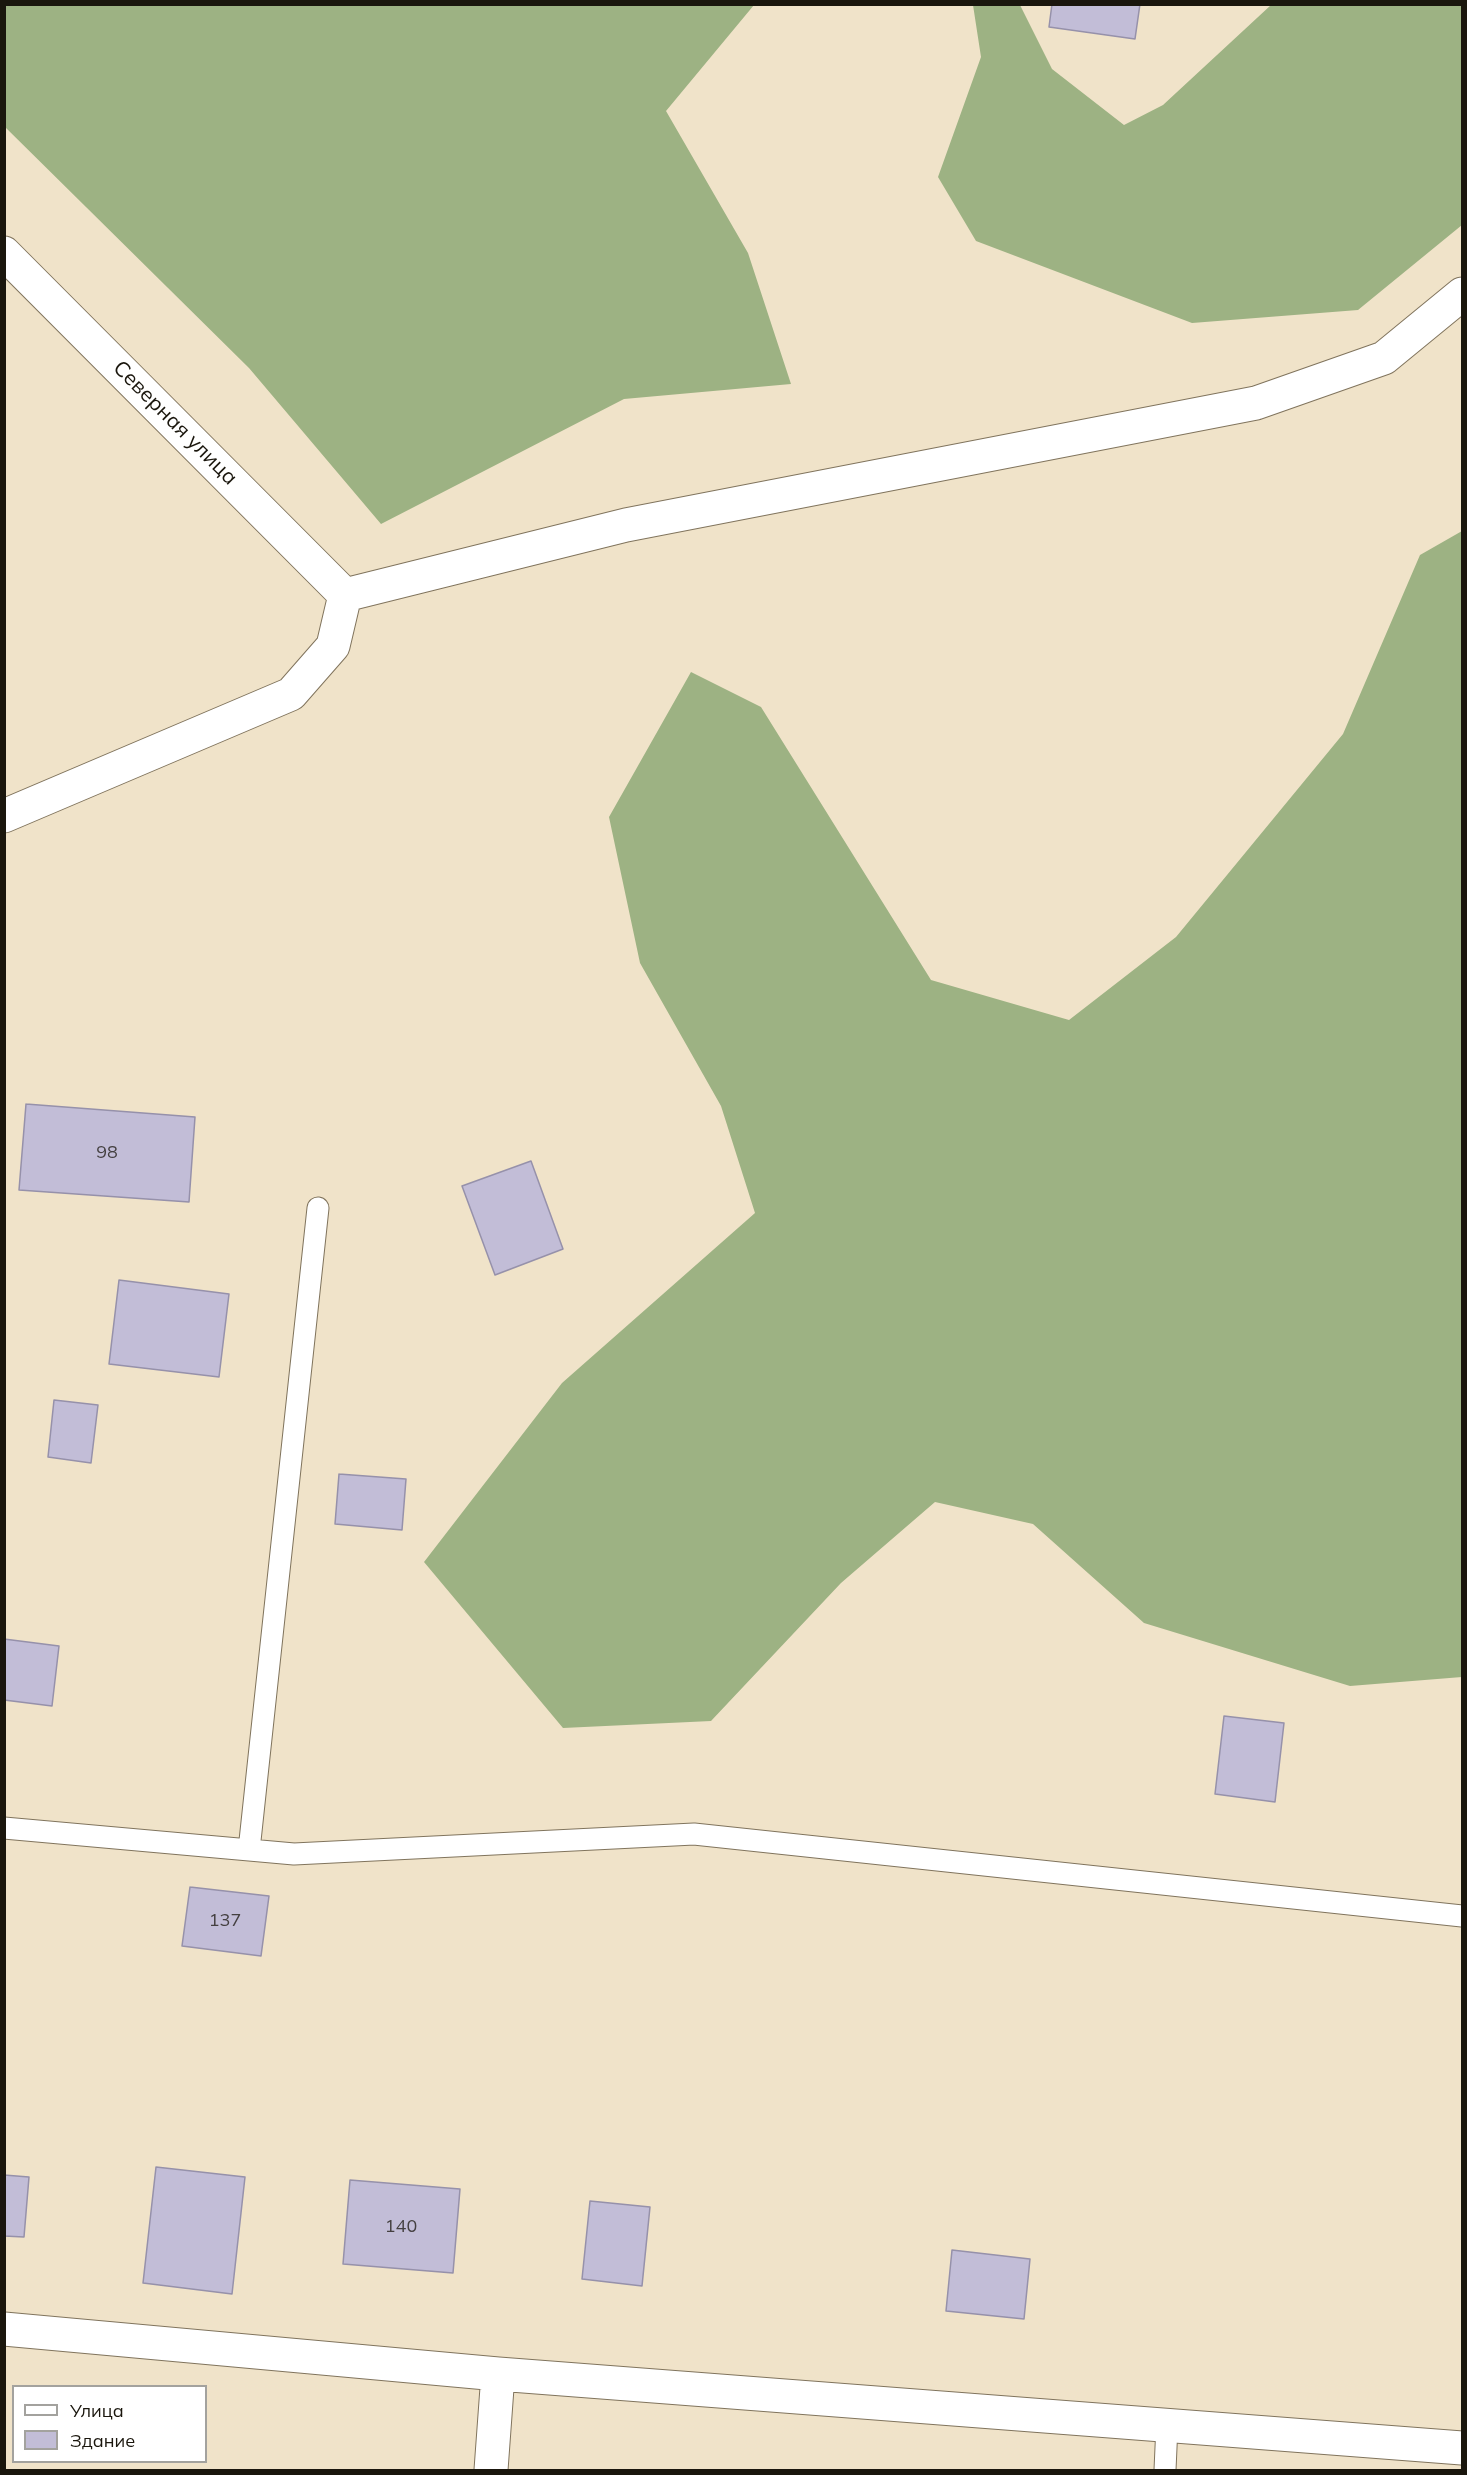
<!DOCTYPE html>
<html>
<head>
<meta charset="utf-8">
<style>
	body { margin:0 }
	#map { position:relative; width:1467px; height:2475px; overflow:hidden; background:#f0e3c9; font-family:Mulish,sans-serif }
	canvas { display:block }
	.frame { position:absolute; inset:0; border:6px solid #1a160d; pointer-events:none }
	.legend { position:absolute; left:12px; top:2385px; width:195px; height:78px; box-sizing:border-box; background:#fff; border:2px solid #a3a29e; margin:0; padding:8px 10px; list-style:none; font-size:18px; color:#1a160d }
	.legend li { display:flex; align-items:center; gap:12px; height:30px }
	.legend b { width:30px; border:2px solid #a3a29e }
</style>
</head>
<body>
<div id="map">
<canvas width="1467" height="2475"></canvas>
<div class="frame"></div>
<ul class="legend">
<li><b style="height:8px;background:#fff"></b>Улица</li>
<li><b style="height:16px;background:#c2bdd7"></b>Здание</li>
</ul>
</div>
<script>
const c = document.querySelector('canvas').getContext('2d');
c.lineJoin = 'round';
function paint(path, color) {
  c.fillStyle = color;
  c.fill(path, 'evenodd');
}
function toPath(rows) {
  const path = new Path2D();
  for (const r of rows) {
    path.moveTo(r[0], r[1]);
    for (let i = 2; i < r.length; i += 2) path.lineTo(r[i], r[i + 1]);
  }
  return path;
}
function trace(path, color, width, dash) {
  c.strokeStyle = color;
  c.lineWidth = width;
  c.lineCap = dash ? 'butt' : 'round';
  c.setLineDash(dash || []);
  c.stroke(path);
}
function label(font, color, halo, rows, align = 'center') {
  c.font = font + ' Mulish,sans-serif';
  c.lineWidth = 5;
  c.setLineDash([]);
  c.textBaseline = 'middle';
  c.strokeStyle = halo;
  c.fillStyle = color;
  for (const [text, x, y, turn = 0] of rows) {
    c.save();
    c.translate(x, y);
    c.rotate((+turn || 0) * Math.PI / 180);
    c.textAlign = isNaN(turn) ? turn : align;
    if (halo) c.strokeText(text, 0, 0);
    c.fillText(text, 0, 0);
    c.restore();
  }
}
const forest = toPath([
	[4,5,754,5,666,111,748,253,791,384,624,399,381,524,249,368,5,127],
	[973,5,1020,5,1052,69,1124,125,1163,105,1271,5,1462,5,1462,225,1358,310,1192,323,976,241,938,177,981,57],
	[1462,531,1462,1677,1350,1686,1144,1623,1033,1524,935,1502,841,1583,711,1721,563,1728,424,1562,562,1383,755,1213,721,1106,640,963,609,817,691,672,761,707,931,980,1069,1020,1176,937,1343,734,1420,555]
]);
const building = toPath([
	[1052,4,1140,4,1135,39,1049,27,1052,4],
	[26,1104,195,1117,189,1202,19,1190,26,1104],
	[531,1161,563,1249,495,1275,462,1186,531,1161],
	[119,1280,229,1294,219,1377,109,1364,119,1280],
	[54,1400,98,1405,91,1463,48,1457,54,1400],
	[339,1474,406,1479,402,1530,335,1524,339,1474],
	[4,1639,59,1646,52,1706,4,1700,4,1639],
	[1224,1716,1284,1723,1275,1802,1215,1794,1224,1716],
	[190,1887,269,1896,261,1956,182,1946,190,1887],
	[156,2167,245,2177,232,2294,143,2283,156,2167],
	[4,2175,29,2177,24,2237,4,2236,4,2175],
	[350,2180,460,2189,453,2273,343,2264,350,2180],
	[590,2201,650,2207,642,2286,582,2279,590,2201],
	[952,2250,1030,2259,1024,2319,946,2311,952,2250]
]);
const lane = toPath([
	[4,1828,294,1854,694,1834,1462,1916],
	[249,1850,318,1208],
	[1165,2470,1167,2425]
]);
const street = toPath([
	[4,253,345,595],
	[345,595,626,525,1256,403,1384,358,1462,294],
	[4,816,291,694,333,646,345,595],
	[4,2329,498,2374,1462,2448],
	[491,2470,498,2374]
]);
const numberNames = [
	["98",107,1153],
	["137",225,1921],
	["140",401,2227]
];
const streetNames = [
	["Северная улица",175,423,45]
];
paint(forest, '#9db283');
paint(building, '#c2bdd7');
trace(building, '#9691aa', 1.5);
trace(lane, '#80745d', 23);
trace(street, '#80745d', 35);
trace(lane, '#fff', 21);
trace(street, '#fff', 33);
label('18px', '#444040', null, numberNames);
label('21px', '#1a160d', '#fff', streetNames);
</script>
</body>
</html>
